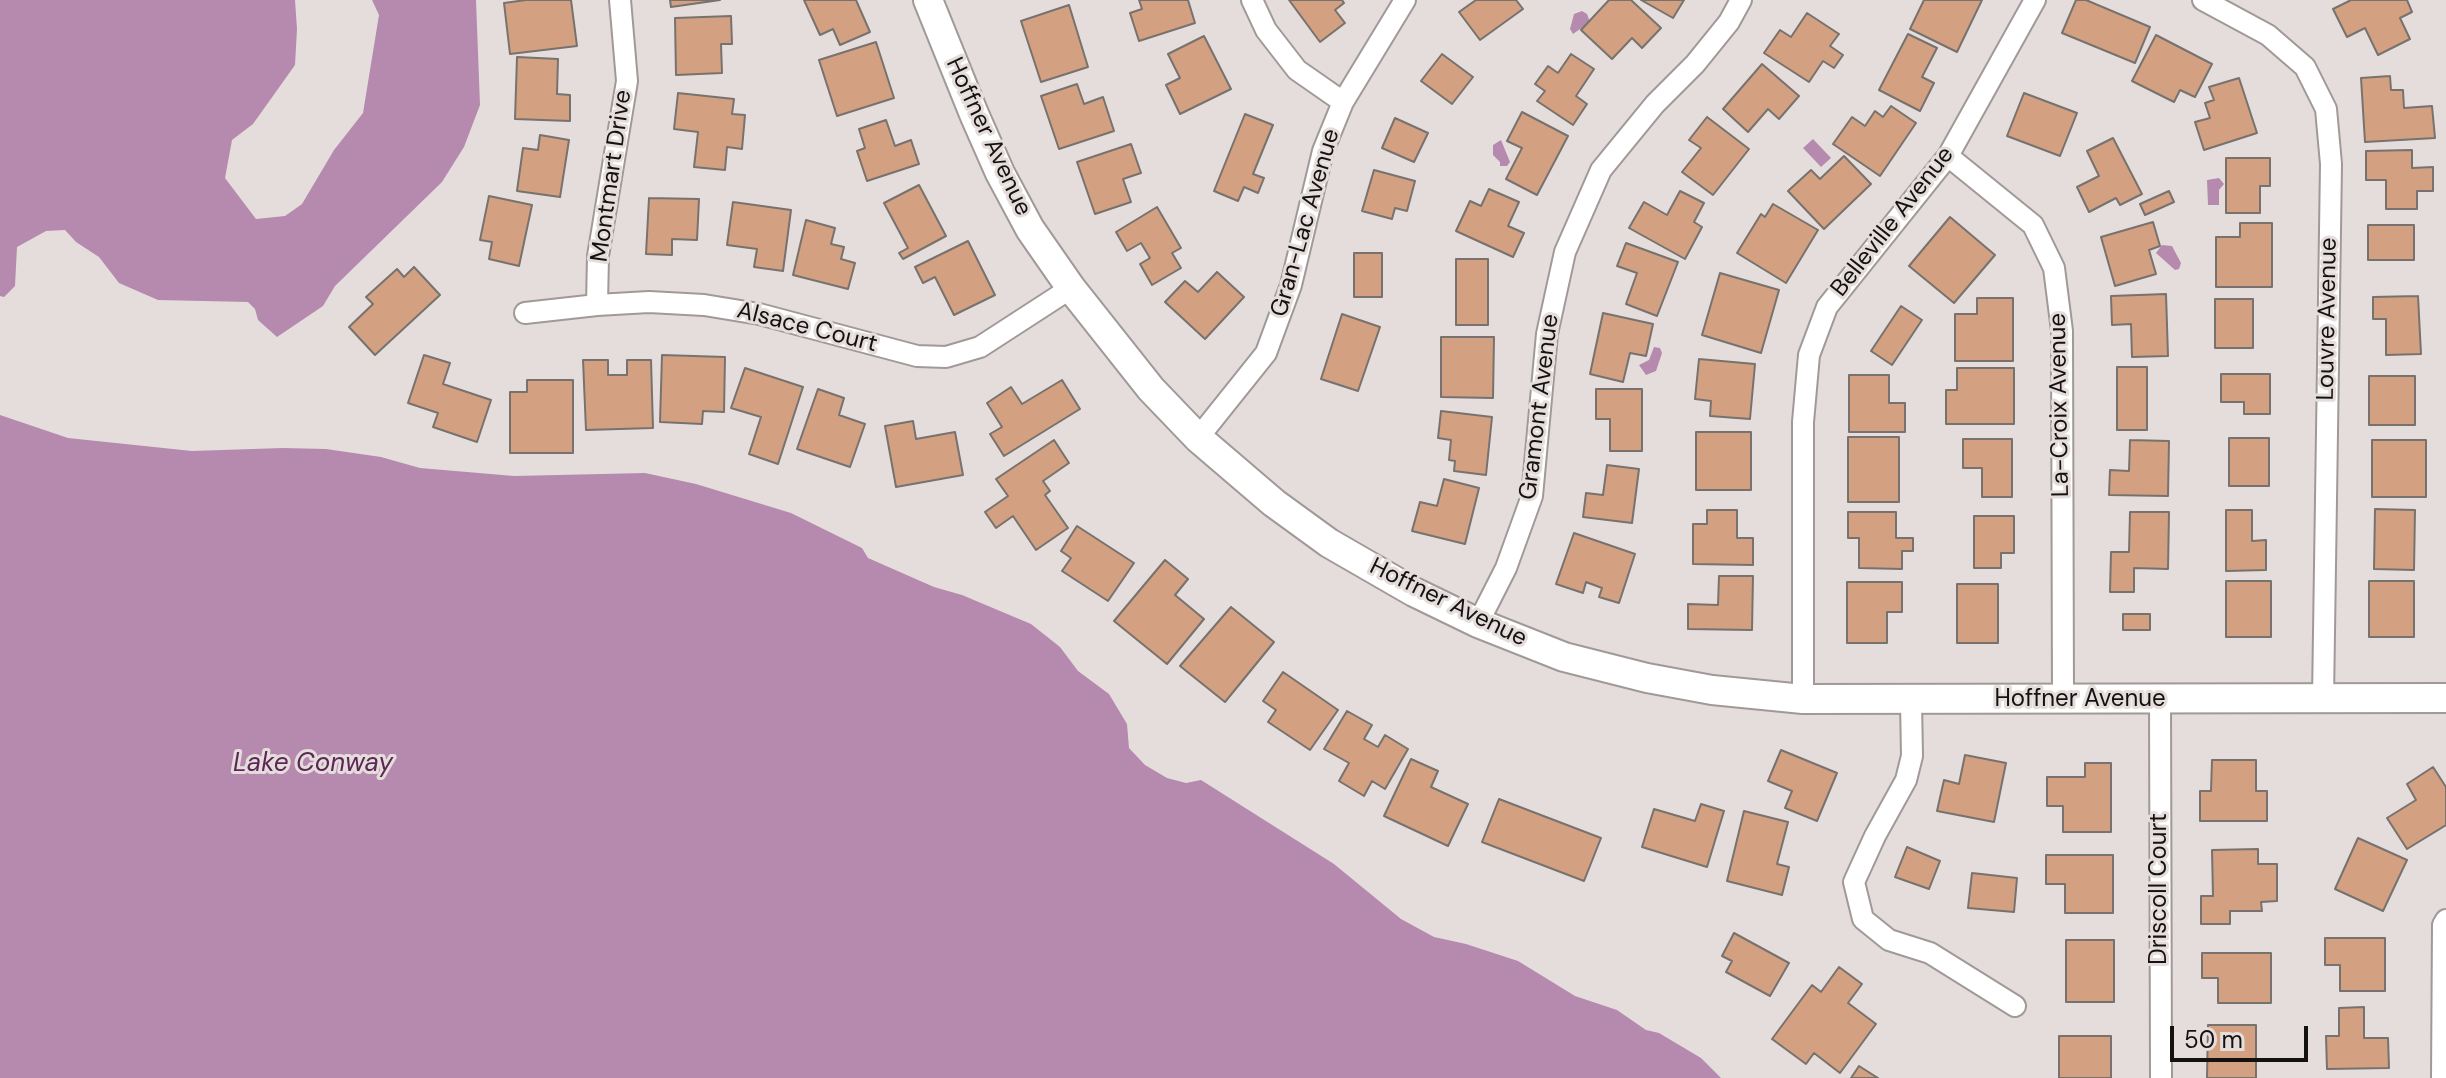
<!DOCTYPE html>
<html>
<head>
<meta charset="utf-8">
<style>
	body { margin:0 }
	#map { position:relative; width:2446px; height:1078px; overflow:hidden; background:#e5dddc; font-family:"DM Sans",sans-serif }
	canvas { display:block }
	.scale { position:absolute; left:2170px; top:1026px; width:138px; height:36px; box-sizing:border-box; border:4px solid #141211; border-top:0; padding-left:10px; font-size:24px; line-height:28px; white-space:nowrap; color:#141211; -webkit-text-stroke:6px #e5dddc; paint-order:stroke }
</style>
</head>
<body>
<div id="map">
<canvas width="2446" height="1078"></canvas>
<div class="scale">50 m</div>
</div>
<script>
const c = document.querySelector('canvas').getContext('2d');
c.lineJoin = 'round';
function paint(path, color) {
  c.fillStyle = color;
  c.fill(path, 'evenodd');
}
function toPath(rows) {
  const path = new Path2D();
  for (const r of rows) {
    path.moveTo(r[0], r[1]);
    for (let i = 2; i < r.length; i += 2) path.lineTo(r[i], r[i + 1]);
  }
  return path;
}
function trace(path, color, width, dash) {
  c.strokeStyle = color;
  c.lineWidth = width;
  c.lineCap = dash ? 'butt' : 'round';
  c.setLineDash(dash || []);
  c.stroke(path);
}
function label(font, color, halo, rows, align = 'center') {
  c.font = font + ' "DM Sans",sans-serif';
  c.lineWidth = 6;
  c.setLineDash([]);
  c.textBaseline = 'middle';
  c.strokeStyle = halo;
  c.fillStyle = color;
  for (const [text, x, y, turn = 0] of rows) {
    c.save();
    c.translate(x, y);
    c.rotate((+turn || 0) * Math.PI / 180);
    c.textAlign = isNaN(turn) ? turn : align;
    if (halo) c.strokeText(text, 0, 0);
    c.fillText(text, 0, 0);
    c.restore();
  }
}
const water = toPath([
	[0,0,295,0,297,29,295,65,253,124,232,140,225,178,256,219,285,216,302,204,334,150,363,113,379,15,372,0,476,0,480,105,464,147,442,182,335,286,323,306,277,337,258,320,255,309,248,302,158,300,119,283,99,257,76,242,65,230,46,231,17,247,15,286,4,297,0,296],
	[1582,11,1587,14,1590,22,1573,34,1570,29,1574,14],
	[1813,139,1831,158,1821,167,1803,148],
	[1501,140,1510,162,1507,166,1500,166,1500,162,1493,155,1493,145],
	[2219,178,2224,184,2219,190,2219,205,2208,205,2207,180],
	[2162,245,2172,246,2181,263,2179,269,2175,270,2156,253],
	[1654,347,1660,348,1662,353,1656,371,1646,375,1639,365,1649,360],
	[0,415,68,438,192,451,283,448,326,449,381,457,420,468,514,476,645,473,696,484,791,513,862,548,868,558,934,587,962,595,1031,624,1060,647,1078,671,1109,694,1127,724,1129,748,1145,765,1167,778,1186,783,1201,780,1334,864,1401,919,1434,937,1466,944,1518,961,1575,996,1617,1010,1646,1030,1659,1033,1701,1058,1721,1078,0,1078]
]);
const building = toPath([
	[526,0,571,0,577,46,510,54,504,3,526,0],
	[670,0,720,0,671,7,670,0],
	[804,0,856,0,870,32,840,45,833,29,820,35,804,0],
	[1139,0,1188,0,1195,23,1139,41,1130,13,1142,9,1139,0],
	[1289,0,1342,0,1344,3,1335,10,1345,23,1320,42,1289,0],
	[1476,0,1516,0,1523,9,1480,40,1459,12,1476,0],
	[1609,0,1631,0,1661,28,1642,48,1632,38,1612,59,1581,30,1609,0],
	[1641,0,1684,0,1673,18,1641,0],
	[1924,0,1982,0,1957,52,1910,29,1924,0],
	[2076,0,2086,0,2150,27,2135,63,2062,33,2076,0],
	[2351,0,2407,0,2412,12,2400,18,2410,39,2378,55,2365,28,2347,37,2333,9,2351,0],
	[1069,5,1088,67,1041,82,1021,21,1069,5],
	[1807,13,1839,34,1830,46,1843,55,1834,68,1823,61,1809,82,1764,53,1780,30,1791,37,1807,13],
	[731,16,732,44,721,44,722,73,676,75,675,18,731,16],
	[1908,34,1937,48,1922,77,1934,83,1920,111,1879,90,1908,34],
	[2156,35,2212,64,2195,97,2180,90,2174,102,2132,81,2156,35],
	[1204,36,1231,89,1180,114,1166,85,1180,78,1168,54,1204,36],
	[876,42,894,98,837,116,819,60,876,42],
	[1442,54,1473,77,1452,104,1421,81,1442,54],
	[1571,54,1594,69,1576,96,1587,104,1573,125,1537,101,1545,91,1535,84,1548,66,1558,73,1571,54],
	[517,57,558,59,557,94,570,95,570,121,515,119,517,57],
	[1762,64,1799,96,1779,119,1768,109,1748,132,1723,109,1762,64],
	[2390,76,2391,90,2403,90,2404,108,2432,106,2435,138,2365,142,2361,78,2390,76],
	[2239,78,2257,133,2204,150,2195,122,2210,118,2205,103,2214,100,2209,87,2239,78],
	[1077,84,1084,104,1103,97,1114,131,1059,149,1041,96,1077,84],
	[678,93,734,99,732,114,745,115,742,149,727,147,725,170,694,167,698,132,674,129,678,93],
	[2024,93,2077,113,2060,156,2007,136,2024,93],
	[1891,106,1916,123,1880,176,1833,144,1852,117,1865,126,1875,111,1883,117,1891,106],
	[1522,112,1568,136,1537,195,1506,179,1522,148,1507,141,1522,112],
	[1245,114,1273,125,1253,174,1264,178,1258,193,1244,187,1238,201,1214,191,1245,114],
	[1707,117,1749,149,1713,195,1682,172,1701,148,1689,140,1707,117],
	[1395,118,1428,133,1414,162,1382,148,1395,118],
	[886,120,895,146,911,140,919,164,867,181,857,151,865,148,859,129,886,120],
	[540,135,569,140,560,197,517,191,523,148,538,150,540,135],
	[2113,138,2142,194,2120,205,2116,198,2089,212,2077,187,2099,176,2087,151,2113,138],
	[1131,144,1141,173,1123,179,1131,202,1095,214,1077,162,1131,144],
	[2412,150,2412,168,2433,167,2433,191,2417,191,2417,209,2386,209,2386,180,2366,180,2366,151,2412,150],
	[1844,156,1871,184,1824,229,1788,191,1811,170,1820,179,1844,156],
	[2226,158,2270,158,2270,186,2260,186,2260,213,2226,213,2226,158],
	[1374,170,1415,181,1407,211,1395,208,1392,219,1362,211,1374,170],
	[919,185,946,236,903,259,899,253,908,248,884,203,919,185],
	[1489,189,1519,202,1508,226,1524,233,1513,257,1456,231,1470,201,1481,206,1489,189],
	[1680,191,1704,203,1694,222,1702,227,1685,259,1629,228,1644,202,1667,215,1680,191],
	[2169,191,2174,202,2145,215,2140,204,2169,191],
	[489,196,532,205,519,266,489,259,492,242,480,240,489,196],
	[649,198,699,199,697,240,672,239,672,255,646,254,649,198],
	[733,202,791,210,783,271,754,267,757,249,727,245,733,202],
	[1773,204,1818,230,1786,283,1737,253,1761,214,1765,217,1773,204],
	[1157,207,1181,248,1172,253,1181,268,1152,285,1140,264,1150,258,1141,243,1127,251,1116,232,1157,207],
	[1950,217,1995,255,1954,303,1909,266,1950,217],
	[806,220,835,228,831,244,844,247,841,259,855,263,848,289,793,275,806,220],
	[2153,222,2160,246,2149,250,2156,274,2115,286,2101,237,2153,222],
	[2240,223,2272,223,2272,287,2216,287,2216,237,2240,237,2240,223],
	[2368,225,2414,225,2414,260,2368,260,2368,225],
	[968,241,995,295,954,315,935,277,923,283,915,267,968,241],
	[1626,243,1678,262,1657,316,1626,304,1637,273,1617,266,1626,243],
	[1354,253,1382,253,1382,297,1354,297,1354,253],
	[1456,259,1488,259,1488,325,1456,325,1456,259],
	[414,267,440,295,375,355,349,327,373,304,366,297,397,269,404,277,414,267],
	[1217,272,1244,297,1205,339,1165,302,1185,281,1198,292,1217,272],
	[1720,273,1779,290,1761,353,1702,335,1720,273],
	[2166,294,2168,356,2132,357,2131,324,2112,325,2111,296,2166,294],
	[2418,296,2421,354,2386,355,2386,319,2373,319,2373,297,2418,296],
	[1977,298,2013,298,2013,361,1955,361,1955,314,1977,314,1977,298],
	[2215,299,2253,299,2253,348,2215,348,2215,299],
	[1901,306,1922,320,1892,365,1871,351,1901,306],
	[1603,313,1653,324,1646,356,1630,353,1623,382,1590,374,1603,313],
	[1342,314,1380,327,1358,391,1321,379,1342,314],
	[1441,337,1494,337,1493,398,1441,397,1441,337],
	[424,355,450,363,443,384,491,400,477,442,433,427,438,413,408,403,424,355],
	[662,355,725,357,724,412,703,411,702,424,660,422,662,355],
	[1699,359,1755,364,1750,419,1710,416,1711,401,1695,399,1699,359],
	[583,360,608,360,608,375,627,375,627,360,651,360,653,428,586,430,583,360],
	[2117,367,2147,367,2147,430,2117,430,2117,367],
	[745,368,803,387,778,464,749,454,761,417,731,408,745,368],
	[1957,368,2014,368,2014,424,1946,424,1946,390,1957,390,1957,368],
	[2221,374,2270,374,2270,414,2244,414,2244,402,2221,402,2221,374],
	[1849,375,1889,375,1889,403,1905,403,1905,432,1849,432,1849,375],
	[2369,376,2415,376,2415,425,2369,425,2369,376],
	[527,380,573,380,573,453,510,453,510,392,527,392,527,380],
	[1062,380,1080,409,1004,456,990,434,1002,427,987,403,1011,387,1022,404,1062,380],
	[818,389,844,398,839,415,865,424,850,467,797,449,818,389],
	[1596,389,1642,389,1642,451,1610,451,1610,419,1596,419,1596,389],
	[1441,411,1492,417,1486,475,1454,471,1455,461,1449,460,1451,440,1438,438,1441,411],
	[913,421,916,439,955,432,963,475,896,487,885,426,913,421],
	[1696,432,1751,432,1751,490,1696,490,1696,432],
	[1848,437,1899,437,1899,502,1848,502,1848,437],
	[2229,438,2269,438,2269,486,2229,486,2229,438],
	[1963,439,2012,439,2012,497,1982,497,1982,468,1963,468,1963,439],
	[1054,440,1069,463,1043,481,1050,491,1045,495,1068,528,1036,550,1013,516,996,528,985,512,1008,496,996,479,1054,440],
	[2130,440,2169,441,2168,496,2109,495,2110,470,2129,471,2130,440],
	[2372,440,2426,440,2426,497,2372,497,2372,440],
	[1607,465,1639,469,1632,523,1583,517,1586,493,1603,495,1607,465],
	[1444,479,1479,488,1465,544,1412,531,1420,502,1437,506,1444,479],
	[2375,509,2415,510,2414,570,2374,569,2375,509],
	[1707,510,1737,510,1737,538,1753,538,1753,565,1693,564,1693,524,1707,524,1707,510],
	[2226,510,2252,510,2252,541,2266,540,2266,570,2226,571,2226,510],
	[1848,512,1896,512,1896,538,1913,538,1913,551,1902,551,1902,569,1859,568,1859,538,1848,538,1848,512],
	[2130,512,2169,512,2168,569,2134,568,2134,592,2110,592,2111,552,2129,552,2130,512],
	[1974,516,2014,516,2014,553,2001,553,2001,568,1974,568,1974,516],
	[1077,526,1134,563,1108,601,1062,571,1071,558,1061,551,1077,526],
	[1574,533,1635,554,1619,603,1599,597,1602,588,1586,582,1583,593,1556,584,1574,533],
	[1165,560,1188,579,1175,595,1204,619,1167,664,1114,621,1165,560],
	[1719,576,1753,576,1752,630,1688,629,1688,604,1718,605,1719,576],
	[2226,581,2271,581,2271,637,2226,637,2226,581],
	[2369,581,2414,581,2414,637,2369,637,2369,581],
	[1847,582,1902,582,1902,612,1887,612,1887,643,1847,643,1847,582],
	[1957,584,1998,584,1998,643,1957,643,1957,584],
	[1231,607,1274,642,1225,702,1180,666,1231,607],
	[2123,614,2150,614,2150,630,2123,630,2123,614],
	[1283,672,1338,710,1310,750,1268,722,1276,710,1263,701,1283,672],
	[1347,711,1372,725,1364,739,1378,747,1385,735,1408,749,1385,789,1372,781,1364,796,1339,781,1349,763,1324,749,1347,711],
	[1781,750,1837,773,1817,821,1785,808,1792,791,1768,781,1781,750],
	[1965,755,2006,763,1994,822,1937,811,1944,780,1959,784,1965,755],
	[1411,759,1438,771,1431,787,1468,804,1448,846,1384,816,1411,759],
	[2212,760,2256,760,2256,791,2267,791,2267,821,2200,821,2200,791,2211,791,2212,760],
	[2085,763,2111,763,2111,832,2063,832,2063,806,2047,806,2047,777,2085,777,2085,763],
	[2433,767,2446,787,2446,825,2407,849,2387,818,2416,800,2407,784,2433,767],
	[1499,799,1601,838,1584,881,1482,842,1499,799],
	[1701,804,1724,811,1707,867,1642,847,1654,809,1695,821,1701,804],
	[1744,811,1788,822,1777,864,1789,867,1782,895,1727,881,1744,811],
	[2358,838,2407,860,2383,911,2335,889,2358,838],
	[1907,847,1940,861,1929,889,1895,877,1907,847],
	[2258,849,2258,864,2277,864,2277,901,2261,902,2262,911,2230,911,2230,924,2201,924,2201,896,2213,896,2212,850,2258,849],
	[2046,855,2113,855,2113,913,2065,913,2065,884,2046,884,2046,855],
	[1972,873,2017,878,2014,912,1968,908,1972,873],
	[1734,933,1789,963,1770,996,1726,972,1732,961,1722,956,1734,933],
	[2325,938,2385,938,2385,991,2340,991,2340,965,2325,965,2325,938],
	[2066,940,2114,940,2114,1002,2066,1002,2066,940],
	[2202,953,2271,953,2271,1003,2218,1003,2218,978,2202,978,2202,953],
	[1839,967,1862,984,1848,1003,1876,1024,1840,1073,1814,1053,1806,1064,1772,1039,1812,985,1821,992,1839,967],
	[2364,1007,2364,1038,2388,1038,2389,1068,2327,1069,2326,1036,2339,1036,2339,1008,2364,1007],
	[2208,1025,2256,1025,2256,1078,2207,1078,2208,1025],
	[2059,1036,2111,1036,2111,1078,2059,1078,2059,1036],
	[1859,1066,1878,1078,1851,1078,1859,1066]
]);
const minor = toPath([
	[1252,0,1266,30,1297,70,1343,102],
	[2203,0,2268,35,2305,67,2326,109,2331,164,2323,699],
	[1948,156,2033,225,2054,268,2062,331,2063,699],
	[597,305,598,256,627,81,620,0],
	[525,313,597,305,649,302,704,305,759,314,917,356,946,357,980,347,1071,288],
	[1198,438,1266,353,1291,285,1323,151,1343,102,1405,0],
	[1478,623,1506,568,1532,496,1547,334,1565,252,1601,170,1655,104,1695,64,1729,22,1741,0],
	[1803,699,1803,422,1809,355,1827,307,1948,156,2035,0],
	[2160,700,2161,1078],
	[1911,701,1912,756,1906,780,1875,836,1854,882,1863,919,1889,940,1930,953,2015,1006],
	[2442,1078,2443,925,2446,920]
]);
const secondary = toPath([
	[928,0,974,114,1000,173,1030,229,1071,288,1151,389,1198,438,1274,503,1329,543,1414,592,1478,623,1564,657,1647,678,1712,690,1803,699,2446,698]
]);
const streetNames = [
	["Hoffner Avenue",988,137,65],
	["Montmart Drive",612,176,-82],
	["Belleville Avenue",1893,222,-52],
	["Gran-Lac Avenue",1306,223,-74],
	["Louvre Avenue",2328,319,-89],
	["Alsace Court",807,328,14],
	["La-Croix Avenue",2060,405,-91],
	["Gramont Avenue",1540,407,-83],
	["Hoffner Avenue",1448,603,26],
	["Hoffner Avenue",2080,700],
	["Driscoll Court",2160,889,-90]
];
const waterNames = [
	["Lake Conway",313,764]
];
paint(water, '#b58aae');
paint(building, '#d3a182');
trace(building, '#77726e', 2);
trace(minor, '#a09998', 24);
trace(secondary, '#a09998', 32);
trace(minor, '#fff', 20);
trace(secondary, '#fff', 28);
label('24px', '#141211', '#e5dddc', streetNames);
label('italic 26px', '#5c2656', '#e5dddc', waterNames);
</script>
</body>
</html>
